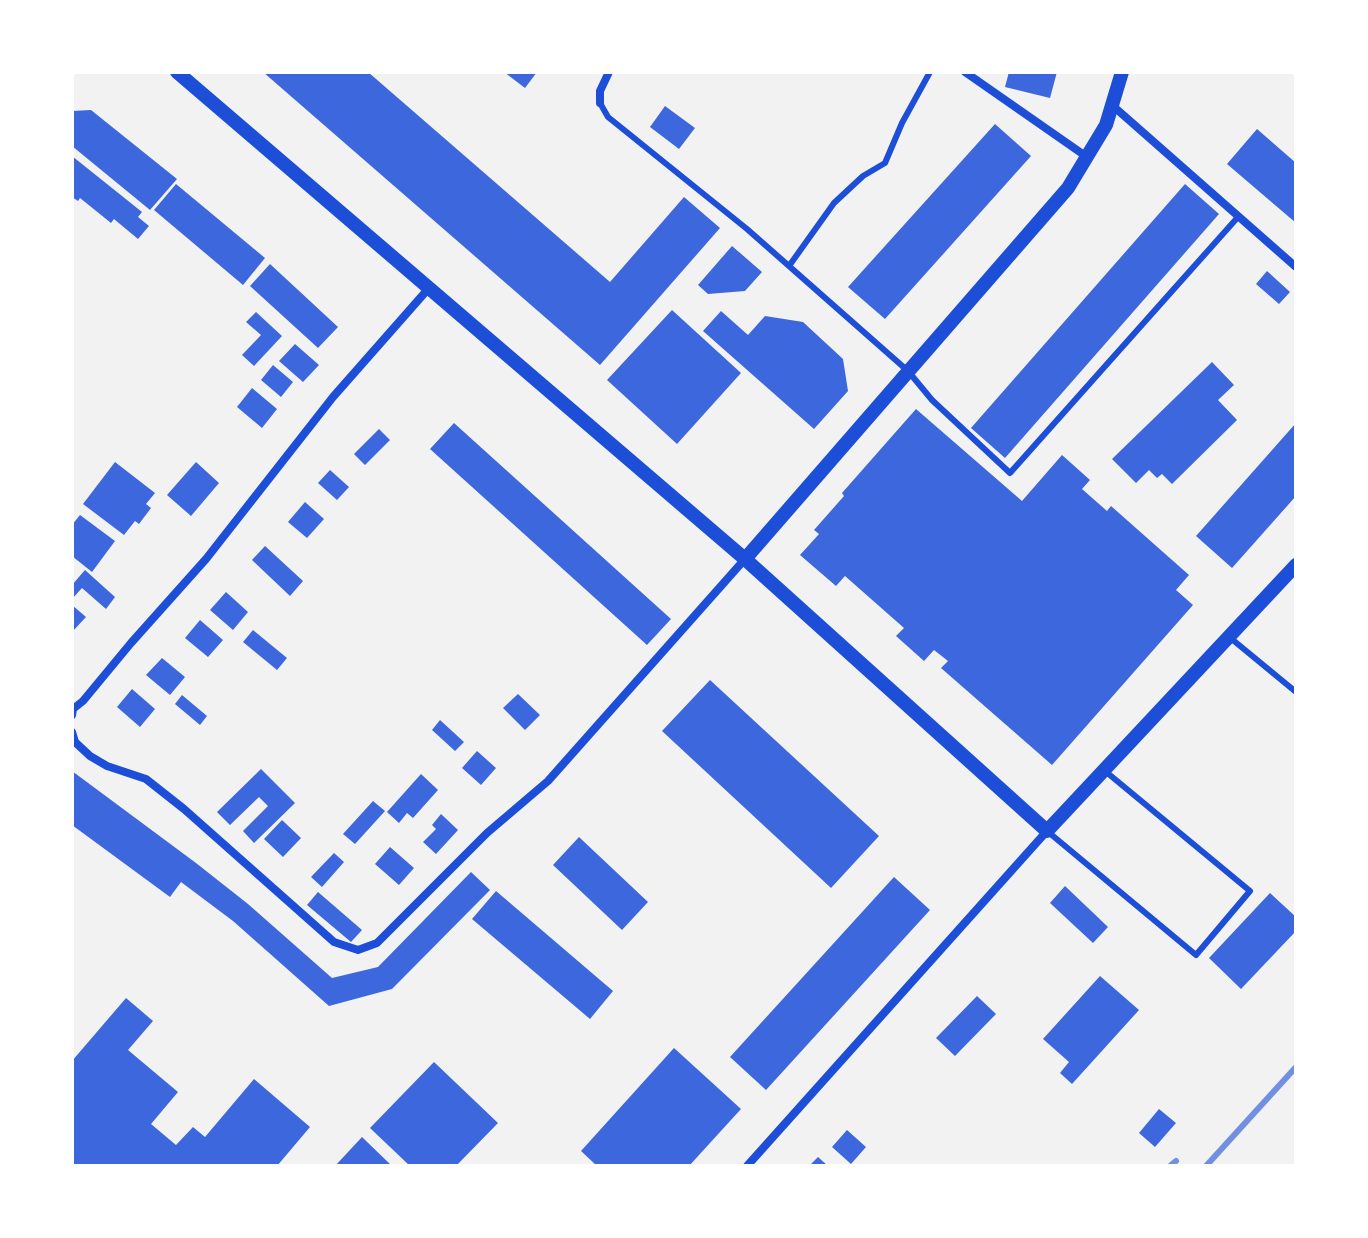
<!DOCTYPE html>
<html>
<head>
<meta charset="utf-8">
<style>
	body { margin:0 }
	#map { position:relative; width:1368px; height:1238px; overflow:hidden; background:#f2f2f2; font-family:"Noto Sans",sans-serif }
	canvas { display:block }
	.frame { position:absolute; inset:0; border:74px solid #fff; pointer-events:none }
</style>
</head>
<body>
<div id="map">
<canvas width="1368" height="1238"></canvas>
<div class="frame"></div>
</div>
<script>
const c = document.querySelector('canvas').getContext('2d');
c.lineJoin = 'round';
function paint(path, color) {
  c.fillStyle = color;
  c.fill(path, 'evenodd');
}
function toPath(rows) {
  const path = new Path2D();
  for (const r of rows) {
    path.moveTo(r[0], r[1]);
    for (let i = 2; i < r.length; i += 2) path.lineTo(r[i], r[i + 1]);
  }
  return path;
}
function trace(path, color, width, dash) {
  c.strokeStyle = color;
  c.lineWidth = width;
  c.lineCap = dash ? 'butt' : 'round';
  c.setLineDash(dash || []);
  c.stroke(path);
}
const building = toPath([
	[263,72,368,72,610,282,684,197,720,228,600,365],
	[504,72,537,72,525,88],
	[1009,72,1057,72,1050,98,1005,87],
	[665,106,695,128,679,149,650,127],
	[91,110,177,179,150,210,72,146,72,111],
	[995,124,1031,156,885,319,848,287],
	[1257,129,1296,163,1296,223,1227,164],
	[72,156,142,212,138,217,149,226,138,239,114,219,111,223,80,198,78,201,72,197],
	[176,184,265,258,243,285,154,210],
	[1185,184,1219,214,1005,458,971,428],
	[732,246,762,272,745,291,708,294,698,285],
	[270,264,338,327,318,348,250,286],
	[1267,271,1290,292,1279,304,1256,284],
	[672,310,741,373,677,444,607,380],
	[721,311,748,335,765,316,803,322,843,359,848,391,814,429,703,331],
	[256,312,282,336,254,366,242,355,261,335,246,322],
	[295,344,319,365,303,382,279,361],
	[1212,362,1234,385,1218,400,1237,420,1172,484,1162,474,1157,478,1149,470,1136,483,1112,459],
	[273,365,293,382,281,397,261,380],
	[252,388,277,409,262,428,237,407],
	[916,409,1022,501,1062,455,1090,480,1082,489,1107,511,1111,506,1189,575,1176,590,1193,605,1052,765,941,668,948,661,934,650,924,661,896,636,904,628,845,576,836,586,800,555,819,534,814,530,844,496,842,493],
	[454,423,671,619,647,645,430,449],
	[1296,423,1296,496,1232,568,1196,536],
	[379,429,390,440,365,465,354,454],
	[115,462,155,493,146,504,151,508,139,524,135,521,124,535,83,504],
	[196,462,219,483,191,516,167,495],
	[330,470,349,487,337,500,318,483],
	[305,502,324,519,307,538,288,522],
	[80,515,115,541,92,572,72,556,72,525],
	[265,546,303,581,290,596,252,560],
	[85,570,115,597,106,609,82,588,72,599,72,585],
	[226,592,248,612,233,630,210,610],
	[72,605,86,617,72,632],
	[200,620,223,640,208,657,185,638],
	[253,630,287,658,277,670,243,642],
	[162,658,185,677,170,695,146,675],
	[710,680,879,836,831,888,662,731],
	[132,689,155,709,140,727,117,707],
	[518,694,540,715,525,730,503,708],
	[182,695,207,716,200,725,175,704],
	[440,720,464,742,455,751,432,730],
	[477,751,496,768,481,785,462,768],
	[261,769,295,803,254,843,243,831,268,806,259,797,230,825,217,812],
	[72,771,196,863,248,904,332,978,378,967,471,872,490,890,392,989,329,1006,233,921,181,882,170,897,72,825],
	[421,774,438,790,413,818,407,813,399,823,387,812],
	[373,801,385,811,355,844,343,834],
	[441,814,458,830,436,854,423,842,436,829,432,825],
	[282,820,301,838,283,857,264,839],
	[579,837,648,902,622,930,553,865],
	[390,847,414,868,399,885,375,864],
	[334,853,344,862,322,887,311,877],
	[894,877,930,910,766,1090,730,1057],
	[1065,886,1108,927,1093,943,1050,903],
	[496,891,613,991,590,1019,472,919],
	[318,892,362,930,351,942,307,905],
	[1270,893,1296,917,1296,931,1241,989,1209,958],
	[1100,976,1139,1010,1072,1084,1060,1073,1069,1062,1043,1039],
	[977,996,996,1014,955,1056,936,1038],
	[126,998,153,1021,128,1050,178,1092,151,1124,176,1145,193,1127,205,1137,254,1079,310,1127,277,1166,72,1166,72,1061],
	[674,1048,741,1109,689,1166,597,1166,581,1151],
	[434,1062,498,1123,456,1166,410,1166,370,1128],
	[1159,1109,1176,1123,1155,1147,1139,1133],
	[847,1130,866,1147,851,1164,832,1147],
	[362,1137,392,1166,335,1166],
	[818,1157,828,1166,809,1166]
]);
const service = toPath([
	[600,103,608,117,747,229,908,371,932,400,1010,473,1238,217],
	[789,266,834,203,863,176,885,163,902,123,930,72],
	[1228,636,1296,692],
	[1047,831,1196,955,1250,891,1105,771]
]);
const minor = toPath([
	[965,72,1087,157],
	[600,103,600,91,609,72],
	[1113,106,1296,267],
	[72,715,73,709,83,701,131,643,206,559,333,397,429,288],
	[72,732,75,742,90,756,107,766,146,779,184,809,334,942,358,950,377,943,487,833,548,781,745,559],
	[747,1166,1047,831]
]);
const tertiary = toPath([
	[177,72,745,559,1047,831,1296,565],
	[745,559,1068,188,1106,125,1122,72]
]);
const rail = toPath([
	[1170,1166,1176,1161],
	[1206,1166,1296,1067]
]);
paint(building, '#3d67dc');
trace(service, '#1d4ed8', 6);
trace(minor, '#1d4ed8', 8);
trace(tertiary, '#1d4ed8', 14);
trace(rail, '#7290e2', 6);
</script>
</body>
</html>
